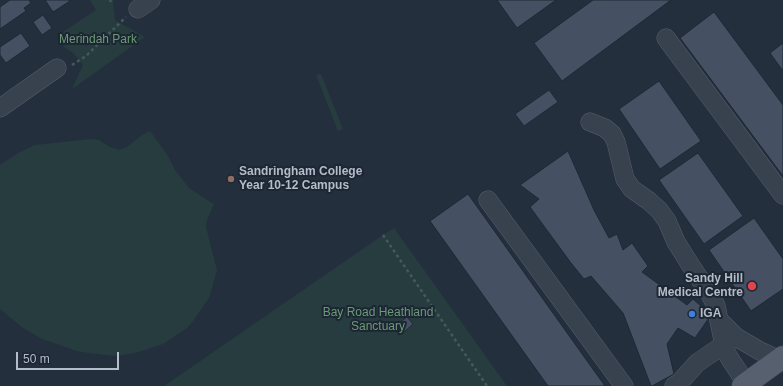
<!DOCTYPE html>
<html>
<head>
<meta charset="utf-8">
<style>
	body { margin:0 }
	#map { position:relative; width:783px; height:386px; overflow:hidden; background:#242f3e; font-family:Arial,sans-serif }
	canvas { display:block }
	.scale { position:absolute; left:16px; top:352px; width:103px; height:18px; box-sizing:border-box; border:2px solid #b4bcc9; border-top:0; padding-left:5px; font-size:12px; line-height:14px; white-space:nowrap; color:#b4bcc9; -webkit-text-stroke:3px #1d2633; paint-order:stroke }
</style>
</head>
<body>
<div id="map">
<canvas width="783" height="386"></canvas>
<div class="scale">50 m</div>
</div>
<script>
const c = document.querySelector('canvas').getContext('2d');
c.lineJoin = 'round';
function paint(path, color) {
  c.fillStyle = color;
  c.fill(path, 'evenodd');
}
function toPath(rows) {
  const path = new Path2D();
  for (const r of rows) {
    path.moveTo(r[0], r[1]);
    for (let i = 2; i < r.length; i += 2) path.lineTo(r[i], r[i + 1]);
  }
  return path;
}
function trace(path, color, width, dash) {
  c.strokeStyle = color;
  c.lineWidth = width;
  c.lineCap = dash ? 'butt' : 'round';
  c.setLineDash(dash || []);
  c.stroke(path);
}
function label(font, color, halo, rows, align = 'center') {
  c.font = font + ' Arial,sans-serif';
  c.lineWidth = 4;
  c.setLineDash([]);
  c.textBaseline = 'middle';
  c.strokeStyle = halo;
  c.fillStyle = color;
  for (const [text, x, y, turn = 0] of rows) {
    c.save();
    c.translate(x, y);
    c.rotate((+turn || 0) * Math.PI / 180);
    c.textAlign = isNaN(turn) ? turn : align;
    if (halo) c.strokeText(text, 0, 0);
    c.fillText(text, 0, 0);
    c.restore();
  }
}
const green = toPath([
	[90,0,114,0,113,3,115,20,145,37,72,89,83,65,73,53,64,47,60,34,96,10],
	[321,74,343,129,338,131,316,75],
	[150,131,168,156,175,170,189,188,198,194,214,204,207,220,206,227,217,270,209,298,193,321,187,328,163,344,135,353,116,356,88,353,77,351,42,339,23,328,0,309,0,165,18,153,35,145,90,139,99,140,110,147,119,150,127,147,142,135],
	[394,228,507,386,164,386,383,235]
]);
const building = toPath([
	[10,0,29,0,31,3,24,8,26,11,0,29,0,7,10,0],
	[45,0,69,0,70,1,53,12,45,0],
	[497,0,556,0,517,28,497,0],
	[593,0,671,0,562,81,534,43,593,0],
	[714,12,783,105,783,176,680,38,714,12],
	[43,15,52,28,42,35,33,22,43,15],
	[21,33,30,46,6,63,0,55,0,47,21,33],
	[783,43,783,71,770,53,783,43],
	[659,81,701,141,660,169,619,109,659,81],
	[549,90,558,102,524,126,515,114,549,90],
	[568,151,594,210,609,238,617,234,623,250,632,243,648,266,642,272,687,305,693,299,711,315,695,338,678,328,667,344,674,374,652,386,651,386,623,313,591,276,584,279,571,263,530,207,539,199,520,185,568,151],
	[698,153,743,216,704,244,659,180,698,153],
	[468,194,605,386,548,386,430,221,468,194],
	[754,218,783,259,783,289,751,311,709,250,754,218],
	[407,317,413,324,403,333,397,325,407,317]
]);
const path = toPath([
	[110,0,111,2],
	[72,65,86,56,126,17],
	[383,235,487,386]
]);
const minor = toPath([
	[138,9,151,0],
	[666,38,783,195],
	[0,108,57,68],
	[590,122,605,128,612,134,616,142,625,179,632,189,649,201,659,210,667,221,676,242,693,269,710,294,716,306,725,350,730,359,746,383],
	[488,200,624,386],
	[719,320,736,337,760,351,780,360],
	[674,386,679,383,697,363,729,341]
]);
const major = toPath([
	[743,386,783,357]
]);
const markers = [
	[231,179,4,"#8d6e63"],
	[752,286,5,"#e0444e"],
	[692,314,4,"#3f7fe0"]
];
const parkNames = [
	["Merindah Park",98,40],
	["Bay Road Heathland",378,313],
	["Sanctuary",378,327]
];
const poiNames = [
	["Sandringham College",239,172],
	["Year 10-12 Campus",239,186],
	["Sandy Hill",743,279,"right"],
	["Medical Centre",743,293,"right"],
	["IGA",700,314]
];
paint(green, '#263c3f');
paint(building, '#455162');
trace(building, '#1f2835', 1);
trace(minor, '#565f6c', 19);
trace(major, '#414a57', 23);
trace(path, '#44595c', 2.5, [3, 3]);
trace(minor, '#38414e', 18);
trace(major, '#56606e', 22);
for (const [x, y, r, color] of markers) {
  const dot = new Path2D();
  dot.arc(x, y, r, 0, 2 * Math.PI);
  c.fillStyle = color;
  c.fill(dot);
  trace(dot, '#1d2633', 1.5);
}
label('12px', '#6b9a76', '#1d2633', parkNames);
label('bold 12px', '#b4bcc9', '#1d2633', poiNames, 'left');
</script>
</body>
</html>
